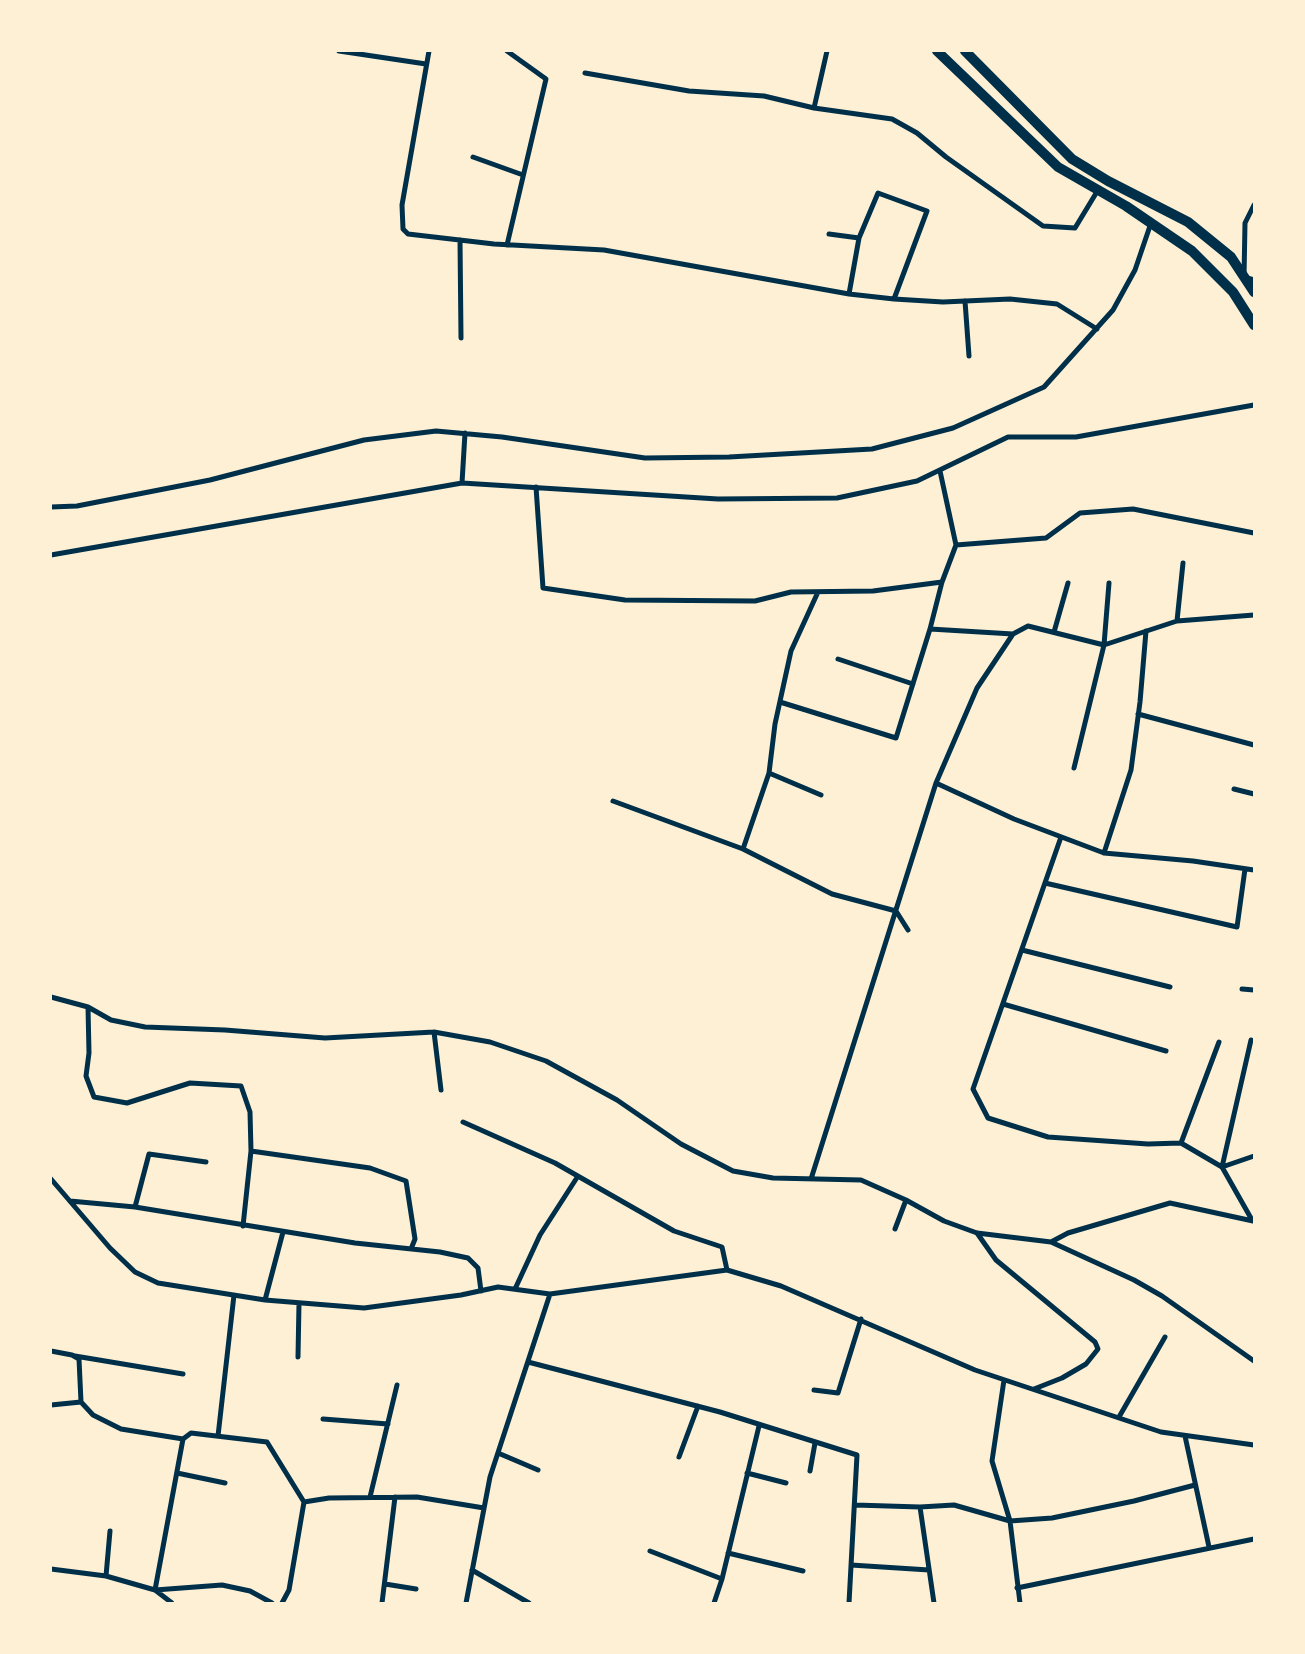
<!DOCTYPE html>
<html>
<head>
<meta charset="utf-8">
<style>
	body { margin:0 }
	#map { position:relative; width:1305px; height:1654px; overflow:hidden; background:#fdf0d5; font-family:"Asap Condensed",sans-serif }
	canvas { display:block }
	.frame { position:absolute; inset:0; border:52px solid #fdf0d5; pointer-events:none }
</style>
</head>
<body>
<div id="map">
<canvas width="1305" height="1654"></canvas>
<div class="frame"></div>
</div>
<script>
const c = document.querySelector('canvas').getContext('2d');
c.lineJoin = 'round';
function toPath(rows) {
  const path = new Path2D();
  for (const r of rows) {
    path.moveTo(r[0], r[1]);
    for (let i = 2; i < r.length; i += 2) path.lineTo(r[i], r[i + 1]);
  }
  return path;
}
function trace(path, color, width, dash) {
  c.strokeStyle = color;
  c.lineWidth = width;
  c.lineCap = dash ? 'butt' : 'round';
  c.setLineDash(dash || []);
  c.stroke(path);
}
const minor = toPath([
	[339,51,426,64],
	[429,51,402,205,403,229,408,234,494,244,604,250,849,294,894,299,943,302,1010,299,1057,304,1097,329],
	[585,73,689,91,764,96,814,108,892,119,917,133,946,157,1043,226,1075,228,1098,190],
	[814,108,827,51],
	[473,157,523,175],
	[1254,205,1245,223,1244,277,1254,280],
	[829,234,859,238],
	[460,240,461,338],
	[507,245,546,79,507,51],
	[849,294,859,238,878,193,927,211,894,299],
	[965,301,969,356],
	[940,471,956,545],
	[462,483,465,433],
	[536,487,543,588,625,600,755,601,791,592,873,591,942,582],
	[51,507,77,506,210,480,364,440,436,431,502,437,645,458,729,457,872,449,953,428,1044,387,1113,310,1135,270,1151,223],
	[51,555,462,483,718,499,837,498,917,481,1008,437,1076,437,1254,405],
	[1177,621,1183,563],
	[930,629,1013,634],
	[1054,632,1068,583],
	[838,659,913,684],
	[780,702,896,738,930,629,942,582,956,545,1046,538,1080,513,1133,509,1254,533],
	[1138,714,1254,745],
	[1074,768,1104,645,1109,583],
	[769,773,821,795],
	[936,783,1014,819,1104,853,1193,861,1254,870],
	[1234,789,1254,794],
	[613,801,743,849,832,894,896,911,908,930],
	[1061,837,973,1089,988,1118,1048,1137,1148,1144,1181,1143,1222,1167,1252,1220],
	[743,849,769,773,775,724,791,651,818,592],
	[1104,853,1131,770,1140,702,1146,631],
	[1045,883,1237,927,1245,869],
	[1022,950,1170,987],
	[1242,989,1254,990],
	[51,997,88,1007,111,1020,145,1027,225,1030,325,1038,434,1032,490,1042,546,1061,617,1100,681,1144,733,1171,773,1178,861,1180,906,1200,944,1221,977,1233,1051,1242,1134,1280,1162,1296,1254,1361],
	[1003,1004,1166,1051],
	[88,1007,89,1053,86,1076,94,1097,127,1103,190,1083,241,1086,250,1112,251,1151,370,1168,406,1181,415,1239,411,1249],
	[434,1032,441,1090],
	[463,1122,555,1163,674,1231,722,1247,727,1270],
	[1181,1143,1219,1042],
	[1222,1167,1251,1040],
	[1222,1167,1254,1156],
	[51,1179,110,1248,135,1272,158,1283,265,1300,364,1308,461,1295,498,1287,550,1294,727,1270,781,1286,975,1370,1161,1432,1254,1445],
	[811,1179,936,783,977,688,1013,634,1028,626,1104,645,1177,621,1254,615],
	[70,1201,135,1207,355,1243,440,1252,468,1258,478,1268,481,1291],
	[135,1207,149,1154,206,1162],
	[243,1226,251,1151],
	[895,1229,906,1200],
	[977,1233,996,1260,1095,1342,1098,1349,1086,1364,1062,1378,1034,1389],
	[1051,1242,1068,1233,1170,1203,1253,1221],
	[515,1289,540,1235,578,1176],
	[265,1300,283,1232],
	[51,1351,72,1355,79,1359,81,1402,93,1415,121,1429,183,1439,191,1433,267,1442,304,1502,329,1498,417,1497,484,1508],
	[75,1356,183,1374],
	[298,1357,299,1303],
	[528,1362,720,1412,857,1455,849,1603],
	[1004,1380,992,1461,1010,1521,1020,1603],
	[814,1390,838,1393,861,1319],
	[51,1405,81,1402],
	[1119,1417,1165,1337],
	[323,1419,388,1424],
	[218,1436,234,1295],
	[1185,1436,1209,1547],
	[498,1453,538,1470],
	[679,1457,698,1406],
	[810,1471,815,1443],
	[177,1473,225,1483],
	[747,1473,786,1483],
	[370,1497,397,1385],
	[855,1505,920,1507,954,1505,1010,1521,1052,1518,1134,1501,1195,1485],
	[920,1507,934,1603],
	[650,1551,722,1579],
	[728,1553,803,1571],
	[851,1565,929,1570],
	[51,1569,106,1576,155,1590,222,1585,250,1591,272,1603],
	[472,1570,529,1603],
	[106,1576,110,1531],
	[385,1584,416,1589],
	[1017,1588,1254,1539],
	[155,1590,183,1439],
	[155,1590,172,1603],
	[282,1603,289,1590,304,1502],
	[382,1603,395,1497],
	[466,1603,490,1477,550,1294],
	[714,1603,722,1579,759,1426]
]);
const secondary = toPath([
	[937,51,1058,167,1126,206,1192,251,1233,292,1254,325],
	[965,51,1072,159,1108,181,1188,222,1231,257,1254,292]
]);
trace(minor, '#003049', 5);
trace(secondary, '#003049', 10);
</script>
</body>
</html>
